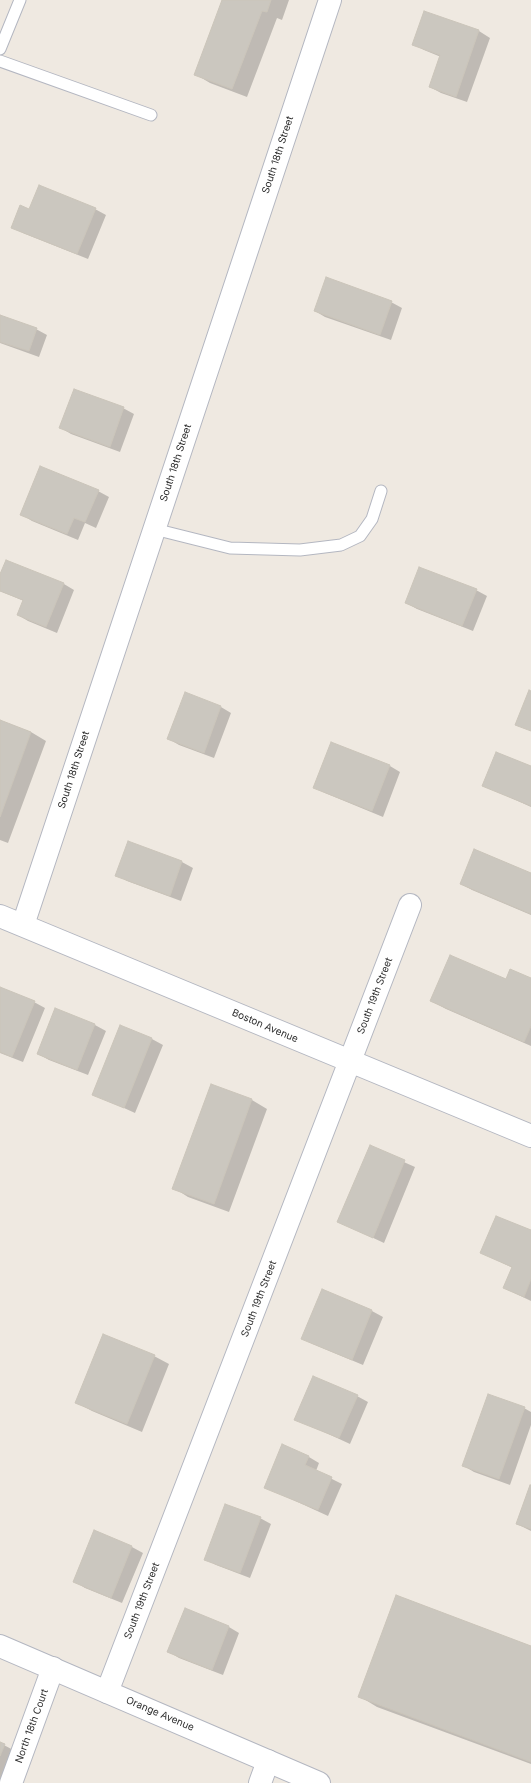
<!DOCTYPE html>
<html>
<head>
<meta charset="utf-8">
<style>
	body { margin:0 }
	canvas { display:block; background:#efe9e1 }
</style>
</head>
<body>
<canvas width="531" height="1783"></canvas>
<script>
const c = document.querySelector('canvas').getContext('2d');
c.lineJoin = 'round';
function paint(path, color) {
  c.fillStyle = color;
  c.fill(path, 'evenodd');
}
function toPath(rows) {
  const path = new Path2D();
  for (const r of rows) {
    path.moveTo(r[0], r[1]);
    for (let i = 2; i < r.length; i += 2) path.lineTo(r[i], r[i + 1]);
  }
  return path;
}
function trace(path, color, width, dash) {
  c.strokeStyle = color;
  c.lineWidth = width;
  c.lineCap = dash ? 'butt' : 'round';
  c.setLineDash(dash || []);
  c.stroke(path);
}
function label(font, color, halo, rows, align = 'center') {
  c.font = font + ' Inter,sans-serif';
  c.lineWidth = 3;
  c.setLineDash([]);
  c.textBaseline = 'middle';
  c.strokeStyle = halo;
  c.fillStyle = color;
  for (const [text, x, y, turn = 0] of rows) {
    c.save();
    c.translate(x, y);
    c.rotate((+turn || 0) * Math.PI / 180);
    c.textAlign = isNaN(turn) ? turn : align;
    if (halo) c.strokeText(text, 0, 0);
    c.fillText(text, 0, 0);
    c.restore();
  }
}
const shadow = toPath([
	[223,0,289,0,282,20,277,18,247,97,210,83,195,74],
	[425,12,479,31,490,38,467,102,441,93,430,87,441,57,424,50,413,44],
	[95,209,106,215,88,259,23,233,12,227],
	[391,302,402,308,391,340,325,317,315,311],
	[0,316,36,329,47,335,39,357,0,343],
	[123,408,134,414,120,452,71,434,61,428],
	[98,491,109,497,96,528,85,523,78,540,32,521,21,514],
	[6,562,64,584,74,590,57,633,28,621,18,615,24,601,0,591,0,577],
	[476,590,487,596,473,631,417,609,406,603],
	[221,707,231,713,214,758,179,745,169,739],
	[0,721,31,732,46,741,8,843,0,840],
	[332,743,390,766,400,772,383,817,325,793,314,787],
	[531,767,531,807,483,785],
	[128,843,182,862,193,868,181,901,127,881,117,875],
	[531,874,531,915,472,890,461,884],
	[531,979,531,1046,446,1009,431,1001,506,980],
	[0,988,34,1002,45,1008,23,1062,0,1053],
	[56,1009,95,1025,106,1031,88,1075,49,1060,38,1054],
	[120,1027,152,1039,163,1045,135,1113,93,1094],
	[211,1085,252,1100,267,1109,229,1212,188,1197,174,1188],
	[370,1147,415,1167,384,1243,339,1222],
	[531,1231,531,1301,504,1288,513,1268,482,1253],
	[322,1290,372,1311,383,1317,363,1365,313,1344,303,1338],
	[154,1356,169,1364,142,1432,92,1411,77,1403],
	[357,1396,368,1402,350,1444,296,1419],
	[524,1408,531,1412,531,1425,510,1485,474,1472,464,1466],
	[309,1457,319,1463,316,1471,342,1484,328,1516,265,1487],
	[531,1486,531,1531,517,1524],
	[260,1518,271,1524,250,1578,216,1565,205,1559],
	[95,1531,132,1547,143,1553,122,1603,85,1588,74,1581],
	[186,1609,229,1627,239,1633,223,1675,179,1658,169,1652],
	[531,1647,531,1764,377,1707,359,1696],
	[0,1743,19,1753,7,1783,0,1783]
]);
const building = toPath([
	[222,0,271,0,267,12,262,11,232,89,194,75,222,0],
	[424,11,479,30,456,97,429,87,440,55,412,45,424,11],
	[39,185,96,208,77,254,11,228,20,205,29,209,39,185],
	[326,277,392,301,380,335,314,311,326,277],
	[0,315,37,328,29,351,0,342,0,315],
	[74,389,124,407,110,447,59,428,74,389],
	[40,466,99,490,85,522,74,518,67,534,20,515,40,466],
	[6,560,64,583,46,627,17,615,23,600,0,591,0,574,6,560],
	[419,567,477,589,462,626,405,603,419,567],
	[529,690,531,691,531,731,515,725,529,690],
	[185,692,221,706,204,753,167,739,185,692],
	[0,720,31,732,0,817,0,720],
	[331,742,390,765,372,811,313,788,331,742],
	[496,752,531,766,531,806,482,786,496,752],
	[128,841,182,861,170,896,115,876,128,841],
	[474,849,531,873,531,914,460,884,474,849],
	[450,955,506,979,510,969,531,978,531,1026,524,1042,430,1001,450,955],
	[0,987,35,1001,12,1057,0,1052,0,987],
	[55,1008,95,1024,77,1070,37,1054,55,1008],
	[120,1025,152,1038,124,1108,92,1095,120,1025],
	[211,1084,252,1099,214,1204,172,1189,211,1084],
	[370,1145,405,1160,373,1238,337,1222,370,1145],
	[496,1216,531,1230,531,1279,524,1297,503,1288,512,1267,480,1253,496,1216],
	[322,1289,372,1310,352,1360,301,1339,322,1289],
	[103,1334,155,1355,127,1424,75,1403,103,1334],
	[313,1376,358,1395,339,1438,294,1420,313,1376],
	[488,1394,525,1407,499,1479,462,1466,488,1394],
	[282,1444,309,1456,305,1465,332,1477,318,1510,264,1488,282,1444],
	[530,1485,531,1485,531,1529,516,1524,530,1485],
	[225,1504,261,1517,240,1573,204,1560,225,1504],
	[94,1530,132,1546,111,1598,73,1582,94,1530],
	[396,1595,531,1646,531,1762,358,1697,396,1595],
	[185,1608,229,1626,212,1670,167,1652,185,1608],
	[0,1742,5,1744,0,1756,0,1742]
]);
const lane = toPath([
	[0,49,20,0],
	[0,61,151,115],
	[154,529,230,548,300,550,341,545,360,536,372,519,381,491]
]);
const street = toPath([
	[0,916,531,1136],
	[23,925,330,0],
	[107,1692,410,905],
	[11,1783,53,1668],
	[260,1783,268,1761]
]);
const secondary = toPath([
	[0,1646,319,1783]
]);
const streetNames = [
	["South 18th Street",278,155,-72],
	["South 18th Street",176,463,-72],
	["South 18th Street",74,770,-72],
	["South 19th Street",375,996,-69],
	["Boston Avenue",265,1026,23],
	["South 19th Street",259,1299,-69],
	["South 19th Street",142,1601,-69],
	["Orange Avenue",160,1714,23],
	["North 18th Court",32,1726,-70]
];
paint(shadow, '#0003');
paint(building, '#cbc7bf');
trace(building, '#cbc5ba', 1);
trace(lane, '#b4b7c1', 13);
trace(street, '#b4b7c1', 24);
trace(secondary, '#b4b7c1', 24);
trace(lane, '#fff', 11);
trace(street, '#fff', 22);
trace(secondary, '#fff', 22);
label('10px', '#2e2e2e', '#fff', streetNames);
</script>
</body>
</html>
